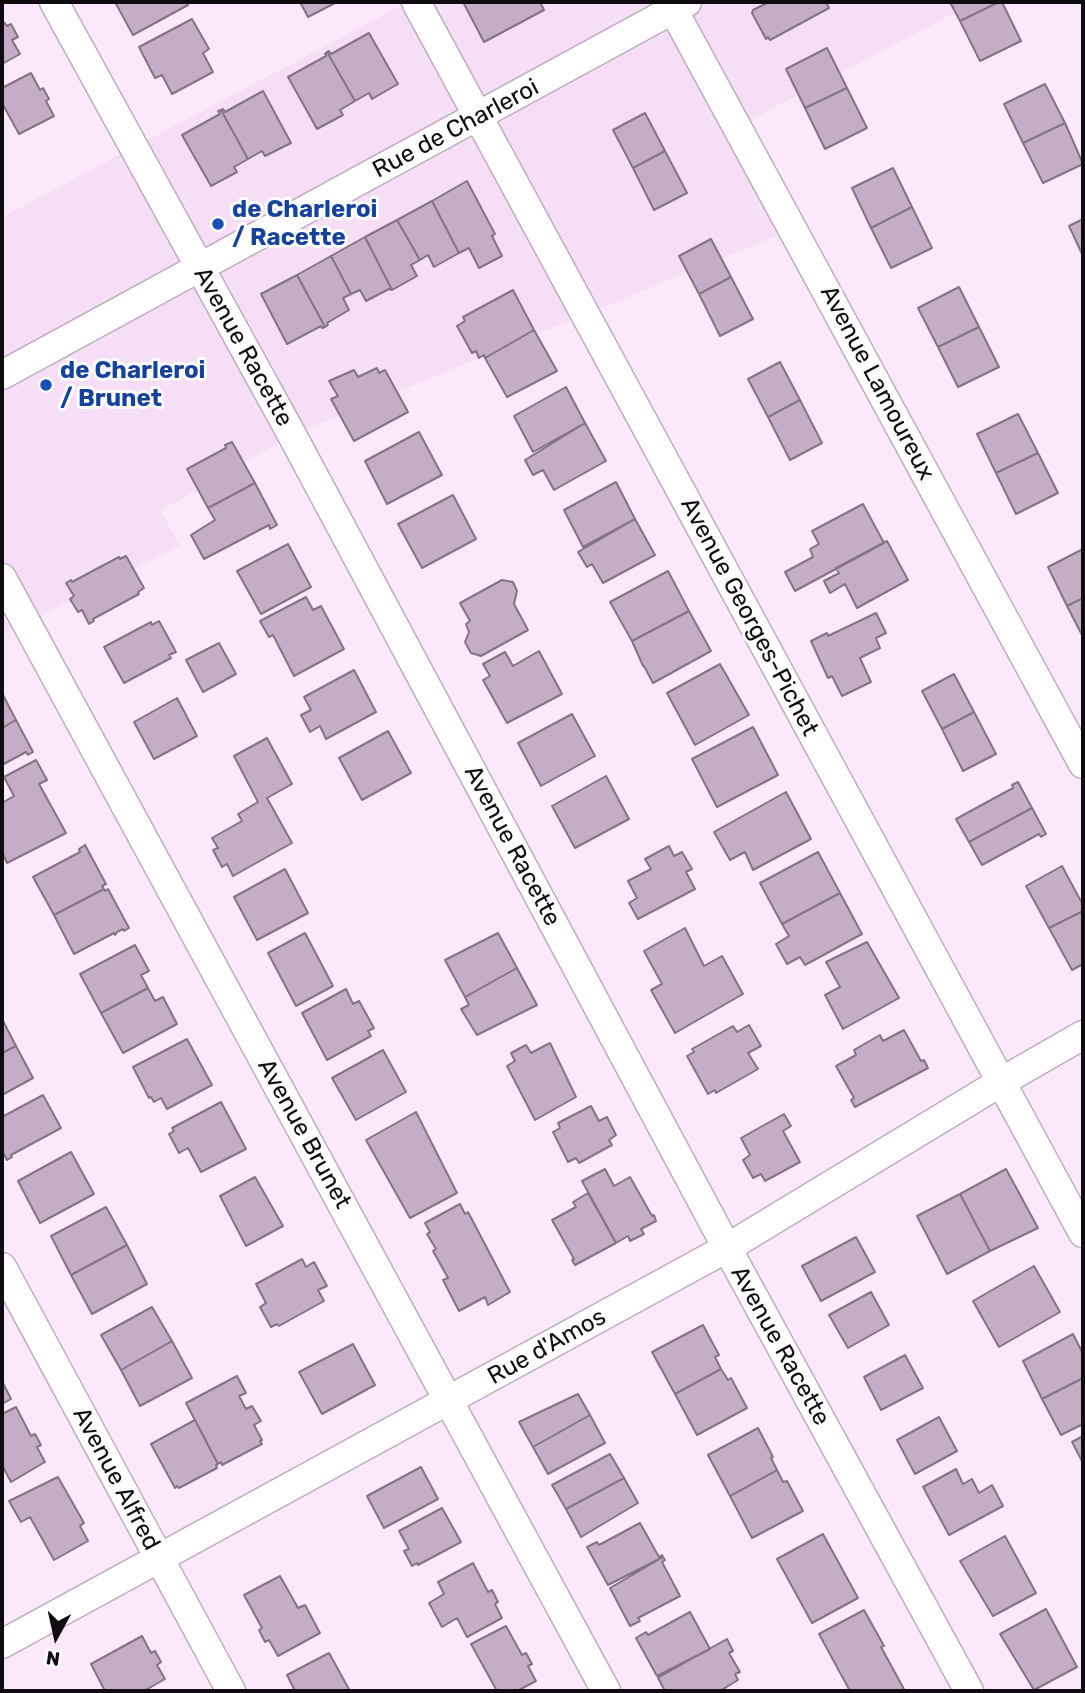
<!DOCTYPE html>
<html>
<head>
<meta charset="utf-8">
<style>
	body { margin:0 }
	#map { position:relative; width:1085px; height:1693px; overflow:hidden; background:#fbe9fb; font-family:Rubik,sans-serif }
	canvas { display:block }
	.frame { position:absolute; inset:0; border:4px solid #100b11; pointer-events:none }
	.north { position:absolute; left:21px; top:1602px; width:70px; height:70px; -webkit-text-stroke:5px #fdfdfd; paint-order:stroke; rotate:188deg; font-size:19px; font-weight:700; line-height:28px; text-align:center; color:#100b11 }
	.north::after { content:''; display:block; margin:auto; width:24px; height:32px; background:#100b11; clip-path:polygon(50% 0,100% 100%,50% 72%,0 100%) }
</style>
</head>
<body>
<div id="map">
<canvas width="1085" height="1693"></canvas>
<div class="frame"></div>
<div class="north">N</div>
</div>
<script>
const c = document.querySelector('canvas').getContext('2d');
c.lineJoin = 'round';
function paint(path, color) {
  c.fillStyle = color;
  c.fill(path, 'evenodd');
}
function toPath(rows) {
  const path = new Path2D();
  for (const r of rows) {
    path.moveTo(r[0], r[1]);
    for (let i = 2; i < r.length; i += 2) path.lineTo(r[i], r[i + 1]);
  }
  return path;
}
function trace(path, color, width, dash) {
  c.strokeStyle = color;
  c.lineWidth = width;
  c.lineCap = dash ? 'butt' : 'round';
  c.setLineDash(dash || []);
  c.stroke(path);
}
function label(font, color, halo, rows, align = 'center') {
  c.font = font + ' Rubik,sans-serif';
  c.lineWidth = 6;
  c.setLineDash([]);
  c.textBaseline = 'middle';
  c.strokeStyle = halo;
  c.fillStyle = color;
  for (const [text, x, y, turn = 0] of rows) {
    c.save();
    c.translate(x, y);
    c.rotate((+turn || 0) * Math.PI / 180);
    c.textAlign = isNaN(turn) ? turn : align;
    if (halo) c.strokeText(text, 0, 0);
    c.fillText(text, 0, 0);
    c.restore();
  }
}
const built = toPath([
	[408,2,976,2,737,127,793,229,292,435,161,511,180,546,2,635,2,217]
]);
const building = toPath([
	[115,2,186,2,188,5,133,35,115,2],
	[300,2,337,2,308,17,300,2],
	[463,2,540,2,544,10,484,42,463,2],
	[769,2,826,2,829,8,770,40,768,37,766,39,752,13,753,10,769,2],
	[950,2,999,2,960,21,950,2],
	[999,2,1002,2,1021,41,980,61,960,21,999,2],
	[192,19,209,49,203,53,213,72,172,94,162,75,155,78,139,47,192,19],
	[2,20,7,26,11,24,18,37,12,40,20,54,2,64,2,20],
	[369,33,398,84,372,99,369,93,355,101,327,52,329,51,331,54,369,33],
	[827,48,847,88,805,108,786,69,827,48],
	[327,52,355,101,340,110,343,115,317,129,288,77,326,56,325,54,327,52],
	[31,73,40,90,43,88,49,99,46,101,54,116,19,134,2,103,2,88,31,73],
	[1045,84,1065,123,1023,143,1004,104,1045,84],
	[847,88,867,128,825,149,805,108,847,88],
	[263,91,291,143,265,156,262,151,248,159,221,110,223,109,225,112,263,91],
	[221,110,248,159,234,167,237,172,211,186,182,135,220,114,218,111,221,110],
	[645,113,665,151,633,168,613,130,645,113],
	[1065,123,1083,164,1043,183,1023,143,1065,123],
	[665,151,687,193,654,210,633,168,665,151],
	[893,168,912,207,871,228,852,188,893,168],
	[467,181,495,234,492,236,502,256,479,268,469,248,459,253,432,201,467,181],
	[432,201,459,253,434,267,428,255,420,260,397,220,432,201],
	[912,207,932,248,891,268,871,228,912,207],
	[1083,219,1083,256,1069,226,1083,219],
	[397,220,420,260,411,265,417,276,392,290,365,237,397,220],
	[365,237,392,290,389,289,366,301,360,290,351,294,331,256,365,237],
	[711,239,731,277,699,294,679,256,711,239],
	[331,256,351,294,343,298,349,310,327,323,328,325,325,327,297,275,331,256],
	[297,275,325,327,322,328,321,326,287,344,261,294,297,275],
	[731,277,753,319,720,336,699,294,731,277],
	[959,287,979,327,938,347,918,308,959,287],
	[513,290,534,330,485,358,484,355,479,358,476,351,472,353,457,326,465,321,463,317,513,290],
	[979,327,999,367,958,387,938,347,979,327],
	[534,330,557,371,507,397,485,358,534,330],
	[780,362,800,400,768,417,748,379,780,362],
	[377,368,379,373,385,370,408,412,354,441,331,399,338,396,329,381,354,370,358,377,377,368],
	[566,387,585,423,533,452,514,416,566,387],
	[800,400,822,443,790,460,768,417,800,400],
	[1018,414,1038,453,996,473,977,434,1018,414],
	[585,423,606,461,554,490,543,470,533,475,525,460,585,423],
	[419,432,442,475,387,504,365,461,419,432],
	[232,442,255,483,208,508,187,469,226,448,225,445,232,442],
	[1038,453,1058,493,1016,514,996,473,1038,453],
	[616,482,635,519,583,547,564,510,616,482],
	[255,483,277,525,270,529,269,525,204,559,191,535,215,520,208,508,255,483],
	[453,495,476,539,422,568,398,524,453,495],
	[863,504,884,543,795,591,785,572,813,557,810,549,819,544,812,531,863,504],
	[635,519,655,555,603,583,592,564,587,567,578,552,635,519],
	[887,541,908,580,857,608,845,584,830,593,824,581,839,573,836,568,887,541],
	[288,544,311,587,261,614,237,571,288,544],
	[1083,549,1083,598,1067,606,1048,567,1083,549],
	[126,556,144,588,138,592,139,594,93,619,94,621,89,624,82,610,78,612,70,599,74,596,66,583,71,580,72,582,119,557,120,559,126,556],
	[668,571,689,611,632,641,610,602,668,571],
	[502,580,513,582,517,591,514,604,528,630,481,656,471,653,465,642,469,632,466,624,470,621,460,603,502,580],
	[306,597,313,610,321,606,344,649,294,676,273,635,269,637,260,621,306,597],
	[1083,598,1083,637,1067,606,1083,598],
	[689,611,711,651,653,683,644,666,643,666,632,641,689,611],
	[876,613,886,633,876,638,880,648,860,658,871,682,842,696,832,676,828,678,811,641,827,633,828,636,876,613],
	[159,621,176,652,169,655,171,658,124,683,104,647,151,622,152,625,159,621],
	[219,643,236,674,203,692,186,660,219,643],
	[539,651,562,694,507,723,483,680,490,676,483,664,505,652,513,666,539,651],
	[720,664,749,715,695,745,667,693,720,664],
	[354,670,376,712,326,739,320,726,310,732,301,715,311,710,304,697,354,670],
	[954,674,974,712,942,729,922,691,954,674],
	[2,693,16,720,2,728,2,693],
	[177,698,197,736,154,759,134,722,177,698],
	[974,712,996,754,963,771,942,729,974,712],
	[572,714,595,756,541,786,518,743,572,714],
	[16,720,33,752,28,755,26,752,2,765,2,728,16,720],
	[753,727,778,775,717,807,692,759,753,727],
	[388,731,411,773,362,800,339,758,388,731],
	[267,738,292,784,267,798,292,843,233,876,227,864,222,867,213,850,218,848,212,838,242,821,238,814,258,802,234,756,267,738],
	[36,760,47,780,39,784,66,833,7,863,2,852,2,803,14,796,4,777,36,760],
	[606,776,629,819,575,848,552,806,606,776],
	[1018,782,1032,808,969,842,956,819,1013,788,1012,785,1018,782],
	[786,792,811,839,753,870,745,852,730,860,714,832,786,792],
	[1032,808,1046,834,1041,837,1039,834,982,865,969,842,1032,808],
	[85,845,106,884,102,886,104,889,54,915,33,877,80,852,79,849,85,845],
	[669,846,674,856,682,852,692,869,686,872,695,889,638,919,629,903,637,898,628,881,651,869,645,859,669,846],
	[818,852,840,893,782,924,760,883,818,852],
	[1062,866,1083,905,1083,911,1049,928,1026,886,1062,866],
	[285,869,308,913,257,940,234,897,285,869],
	[104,889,105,891,108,889,129,928,124,931,123,929,117,932,115,935,114,933,74,954,54,915,104,889],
	[840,893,862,934,805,965,800,957,787,964,776,944,789,936,782,924,840,893],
	[1083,911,1083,964,1072,970,1049,928,1083,911],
	[685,928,704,966,722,956,743,994,675,1033,651,990,662,984,644,951,685,928],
	[305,933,333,986,296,1006,268,953,305,933],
	[498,933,517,968,465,997,445,960,498,933],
	[867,942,899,998,843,1029,825,995,840,987,826,962,867,942],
	[135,945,149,971,141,975,148,988,101,1013,80,974,135,945],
	[517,968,537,1005,477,1035,461,1009,469,1005,465,997,517,968],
	[148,988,155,1001,163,997,177,1024,123,1053,101,1013,148,988],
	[346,989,353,1004,359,1001,374,1028,368,1031,371,1036,327,1060,302,1013,346,989],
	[2,1019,16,1046,2,1053,2,1019],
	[749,1025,761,1046,748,1053,758,1069,716,1093,715,1090,708,1094,687,1056,694,1052,692,1049,733,1026,737,1032,749,1025],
	[904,1030,921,1061,924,1060,928,1068,855,1107,851,1100,854,1098,836,1066,856,1055,854,1050,880,1035,883,1041,904,1030],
	[187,1039,212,1085,167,1109,161,1098,154,1102,151,1097,149,1098,133,1067,187,1039],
	[550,1043,576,1097,535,1120,507,1066,515,1061,511,1053,526,1045,531,1053,550,1043],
	[16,1046,33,1078,2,1095,2,1053,16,1046],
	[383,1050,406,1092,356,1120,332,1078,383,1050],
	[43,1095,61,1128,11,1155,12,1157,7,1160,2,1151,2,1117,43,1095],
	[221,1102,246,1149,201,1172,188,1148,179,1153,169,1134,174,1131,172,1128,221,1102],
	[591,1106,599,1121,607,1117,616,1135,609,1140,612,1145,579,1163,576,1158,568,1162,553,1132,560,1128,558,1123,591,1106],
	[416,1112,457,1193,410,1218,366,1140,416,1112],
	[784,1114,791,1126,783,1131,800,1162,765,1181,761,1174,753,1178,743,1160,750,1155,741,1138,784,1114],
	[71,1152,94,1194,40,1223,18,1181,71,1152],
	[605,1169,614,1186,630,1177,652,1216,654,1215,656,1221,641,1229,644,1234,630,1241,628,1236,616,1243,582,1181,605,1169],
	[1006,1169,1038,1228,990,1251,960,1194,1006,1169],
	[255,1177,283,1226,246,1246,220,1196,255,1177],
	[588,1193,616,1243,575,1265,572,1260,574,1259,552,1220,576,1207,573,1202,588,1193],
	[960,1194,990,1251,947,1274,917,1216,960,1194],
	[460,1204,465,1214,468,1212,510,1292,488,1305,485,1297,459,1311,443,1280,448,1278,433,1251,436,1249,427,1234,430,1232,425,1223,460,1204],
	[106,1207,127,1245,71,1275,51,1236,106,1207],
	[856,1237,875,1272,821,1301,802,1266,856,1237],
	[127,1245,147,1284,92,1314,71,1275,127,1245],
	[302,1259,306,1267,314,1262,327,1286,318,1290,324,1301,279,1326,277,1324,271,1327,260,1307,266,1303,256,1284,302,1259],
	[1034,1266,1060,1312,999,1347,973,1301,1034,1266],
	[871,1292,889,1325,848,1348,829,1315,871,1292],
	[152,1307,172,1341,121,1370,101,1335,152,1307],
	[703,1325,719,1355,715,1357,721,1369,675,1394,652,1352,703,1325],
	[1073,1334,1083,1354,1083,1378,1042,1399,1023,1361,1073,1334],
	[172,1341,192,1378,140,1406,121,1370,172,1341],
	[353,1344,375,1385,322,1414,299,1372,353,1344],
	[905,1355,923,1388,881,1410,864,1377,905,1355],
	[721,1369,728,1380,731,1378,747,1408,697,1435,675,1394,721,1369],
	[237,1376,246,1393,239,1396,246,1409,252,1406,261,1421,254,1425,262,1440,260,1441,262,1444,222,1465,221,1462,218,1464,186,1403,237,1376],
	[1083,1378,1083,1424,1061,1435,1042,1399,1083,1378],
	[2,1381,11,1399,2,1404,2,1381],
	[578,1394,590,1415,533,1447,519,1422,578,1394],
	[16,1407,31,1436,35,1434,41,1445,37,1447,45,1462,11,1482,2,1465,2,1414,16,1407],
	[590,1415,605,1443,548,1474,533,1447,590,1415],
	[939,1417,957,1451,915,1474,897,1440,939,1417],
	[195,1420,218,1464,216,1465,217,1468,179,1488,177,1486,175,1488,151,1444,195,1420],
	[758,1428,773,1457,771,1458,777,1470,730,1496,708,1455,758,1428],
	[1083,1436,1083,1463,1072,1442,1083,1436],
	[610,1454,624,1478,566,1509,552,1485,610,1454],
	[421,1467,438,1499,384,1528,367,1496,421,1467],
	[956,1469,963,1484,972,1479,979,1493,992,1485,1003,1506,949,1535,923,1487,956,1469],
	[777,1470,783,1482,787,1481,803,1511,752,1538,730,1496,777,1470],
	[58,1477,84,1523,80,1526,88,1541,54,1560,30,1517,21,1522,9,1501,58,1477],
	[624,1478,638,1503,581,1537,566,1509,624,1478],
	[442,1508,461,1542,418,1565,417,1563,412,1566,404,1551,409,1549,399,1531,442,1508],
	[640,1523,659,1557,662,1555,663,1557,608,1585,587,1547,597,1542,599,1545,640,1523],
	[823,1534,858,1598,812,1623,777,1559,823,1534],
	[1005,1536,1036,1593,993,1616,960,1561,1005,1536],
	[663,1557,665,1560,662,1562,680,1596,638,1618,640,1621,630,1626,610,1588,663,1557],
	[473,1563,488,1592,492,1590,498,1602,495,1604,502,1618,467,1637,457,1618,442,1627,429,1603,444,1594,438,1582,473,1563],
	[280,1576,298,1608,305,1605,320,1633,278,1656,269,1640,265,1642,259,1630,262,1628,244,1595,280,1576],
	[1046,1609,1077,1667,1034,1690,1000,1634,1046,1609],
	[864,1610,884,1646,881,1647,905,1691,850,1691,819,1634,864,1610],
	[690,1612,710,1649,657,1676,636,1638,646,1632,648,1635,690,1612],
	[506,1626,522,1655,526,1653,532,1664,528,1666,536,1681,517,1691,497,1691,471,1644,506,1626],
	[142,1636,151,1653,155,1651,161,1662,157,1665,165,1679,144,1691,105,1691,91,1664,142,1636],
	[727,1639,733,1651,729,1653,740,1672,735,1674,738,1680,720,1691,665,1691,658,1678,661,1676,727,1639],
	[329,1653,350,1691,295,1691,287,1675,329,1653]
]);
const street = toPath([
	[54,2,292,435,727,1248,969,1691],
	[416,2,1083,1233],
	[669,2,1083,764],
	[2,375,687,2],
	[2,578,606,1691],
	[2,1267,231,1691],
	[2,1644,727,1248,1001,1082,1083,1035]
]);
const markers = [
	[218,224,7,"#1a4fb4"],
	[46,385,7,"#1a4fb4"]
];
const streetNames = [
	["Rue de Charleroi",456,129,-28],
	["Avenue Racette",243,347,61],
	["Avenue Lamoureux",877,383,62],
	["Avenue Georges-Pichet",749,617,62],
	["Avenue Racette",512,846,62],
	["Avenue Brunet",304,1134,61],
	["Avenue Racette",780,1346,61],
	["Rue d'Amos",547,1347,-29],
	["Avenue Alfred",116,1479,62]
];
const transitNames = [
	["de Charleroi",232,210],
	["/ Racette",232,238],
	["de Charleroi",60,371],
	["/ Brunet",60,399]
];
paint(built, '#f6def7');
paint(building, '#c6adc7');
trace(building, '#837384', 2);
trace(street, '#beadbe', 31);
trace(street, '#fff', 28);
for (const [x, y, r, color] of markers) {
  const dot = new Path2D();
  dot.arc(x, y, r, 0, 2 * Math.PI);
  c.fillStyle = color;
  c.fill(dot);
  trace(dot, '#fdfdfd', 2.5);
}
label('24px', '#100b11', '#fdfdfd', streetNames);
label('bold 24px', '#164399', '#fdfdfd', transitNames, 'left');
</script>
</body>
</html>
